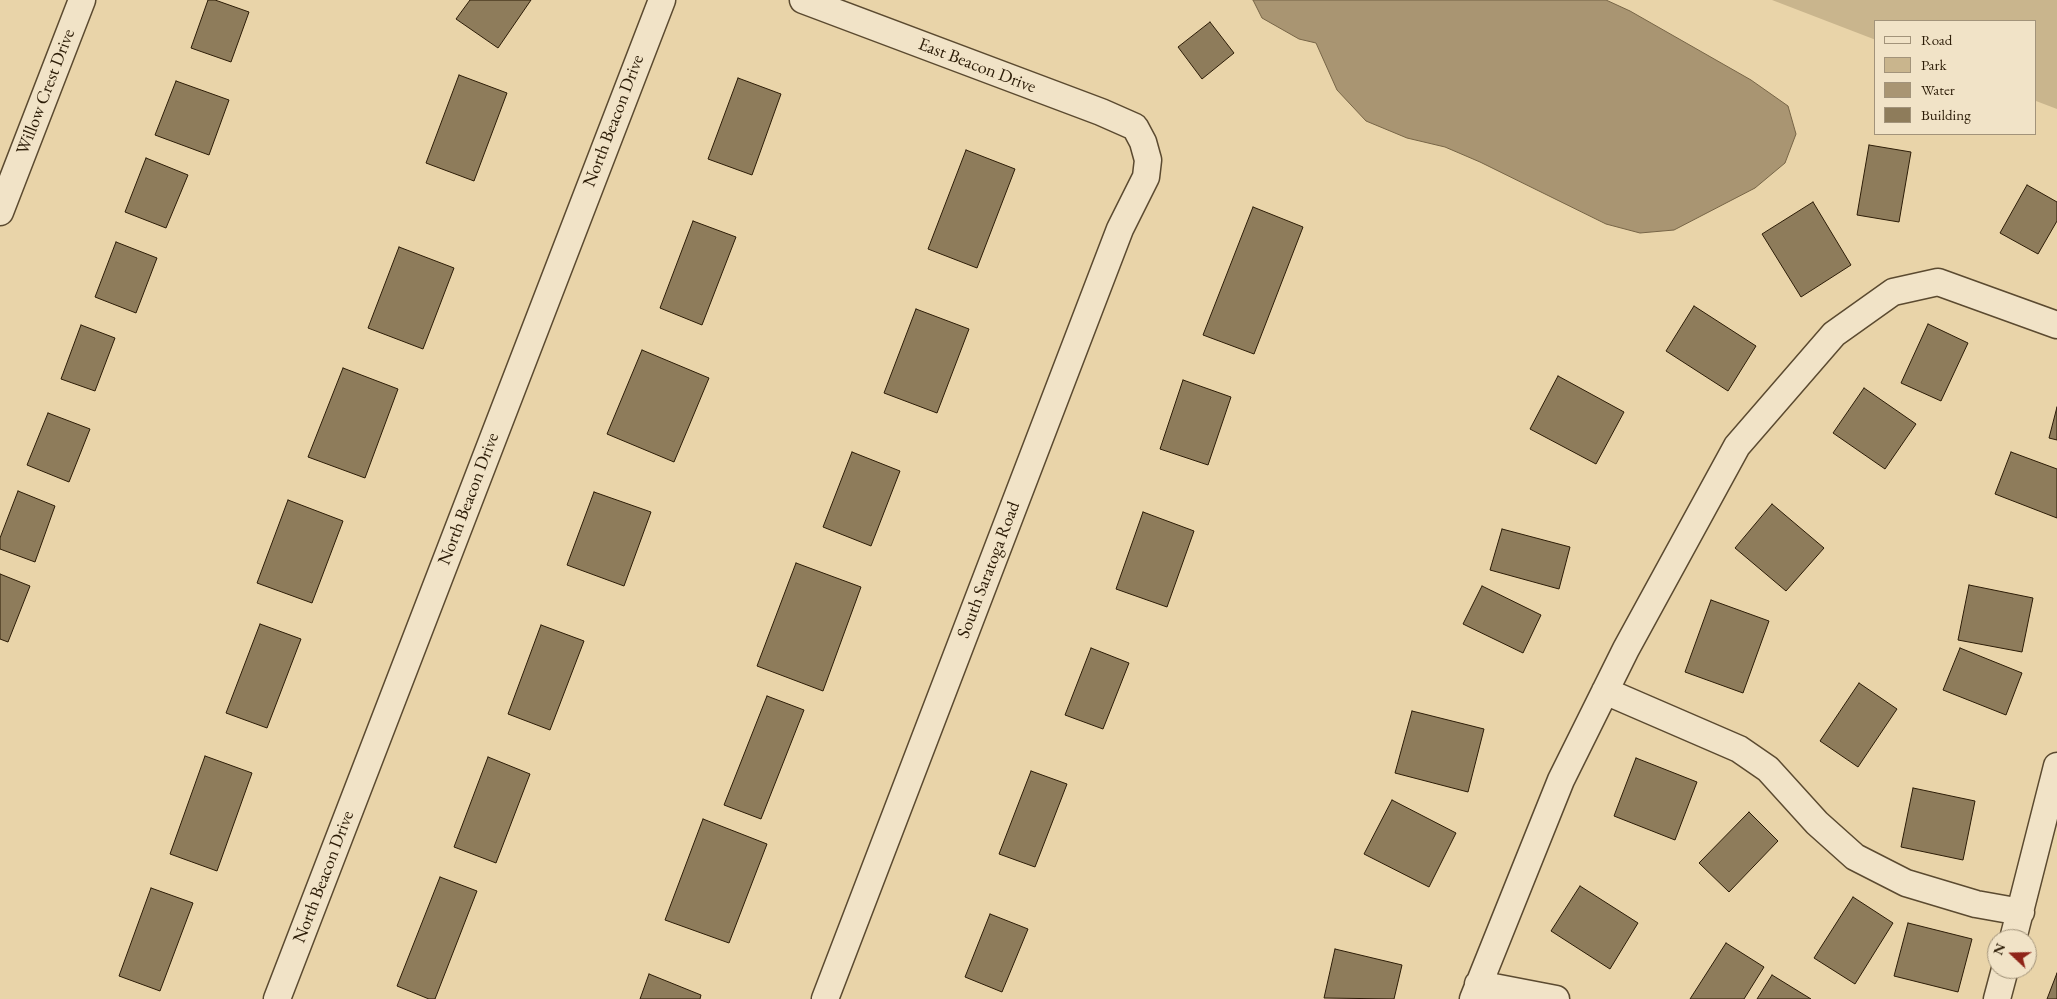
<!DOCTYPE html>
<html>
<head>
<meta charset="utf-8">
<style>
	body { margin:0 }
	#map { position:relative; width:2057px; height:999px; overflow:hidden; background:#e9d4a9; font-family:"EB Garamond",serif }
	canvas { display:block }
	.legend { position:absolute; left:1874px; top:20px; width:162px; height:115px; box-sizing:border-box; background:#f1e3c7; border:1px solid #a2937a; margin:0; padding:6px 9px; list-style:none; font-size:15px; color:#2c1c07 }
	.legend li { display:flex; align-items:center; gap:10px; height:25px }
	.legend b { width:25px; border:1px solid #a2937a }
	.north { position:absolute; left:1987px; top:929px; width:50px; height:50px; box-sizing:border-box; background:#f1e3c7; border:1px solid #a2937a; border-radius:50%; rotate:291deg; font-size:14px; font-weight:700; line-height:20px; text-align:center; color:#2c1c07 }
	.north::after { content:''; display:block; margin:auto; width:18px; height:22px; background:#8f2418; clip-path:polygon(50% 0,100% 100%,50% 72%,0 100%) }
</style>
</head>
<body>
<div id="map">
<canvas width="2057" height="999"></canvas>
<ul class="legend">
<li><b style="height:6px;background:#f1e3c7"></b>Road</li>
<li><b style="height:14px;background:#c9b58d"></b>Park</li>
<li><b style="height:14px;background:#a99572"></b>Water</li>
<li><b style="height:14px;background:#8e7c5b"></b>Building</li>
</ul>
<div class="north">N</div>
</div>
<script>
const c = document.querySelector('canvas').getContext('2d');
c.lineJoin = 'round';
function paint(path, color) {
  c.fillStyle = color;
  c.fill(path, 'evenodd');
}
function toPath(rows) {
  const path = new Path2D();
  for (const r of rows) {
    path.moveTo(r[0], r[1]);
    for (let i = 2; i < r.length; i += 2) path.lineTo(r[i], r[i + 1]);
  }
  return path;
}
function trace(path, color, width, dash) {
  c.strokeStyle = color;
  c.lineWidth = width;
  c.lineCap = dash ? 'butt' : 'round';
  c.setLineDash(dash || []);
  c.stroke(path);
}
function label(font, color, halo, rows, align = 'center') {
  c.font = font + ' "EB Garamond",serif';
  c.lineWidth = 4;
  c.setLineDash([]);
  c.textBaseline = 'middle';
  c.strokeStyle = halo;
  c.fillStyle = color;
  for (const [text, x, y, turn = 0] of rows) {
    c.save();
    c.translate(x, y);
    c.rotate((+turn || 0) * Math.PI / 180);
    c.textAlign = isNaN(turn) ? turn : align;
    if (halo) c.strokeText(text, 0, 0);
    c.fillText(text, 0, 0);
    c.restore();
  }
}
const green = toPath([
	[1772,0,2057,0,2057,109,2036,101,2036,21,1876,21,1876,40]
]);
const water = toPath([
	[1253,0,1606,0,1630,11,1751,80,1788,106,1796,134,1785,163,1755,188,1674,230,1640,233,1606,224,1480,162,1445,147,1407,138,1366,121,1337,90,1316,43,1299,39,1262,18,1253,0]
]);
const building = toPath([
	[208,0,215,0,249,12,231,62,191,48,208,0],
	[470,0,531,0,498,48,456,19,470,0],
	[1210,22,1234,53,1202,79,1178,47,1210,22],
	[459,75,507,93,474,181,426,163,459,75],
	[738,78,781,94,752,175,708,159,738,78],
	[176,81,229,100,209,155,155,135,176,81],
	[1869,145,1911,152,1899,222,1857,215,1869,145],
	[966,150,1015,169,977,268,928,249,966,150],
	[146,158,188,175,166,228,125,212,146,158],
	[2027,185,2057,202,2057,221,2038,254,2000,233,2027,185],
	[1813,202,1851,265,1801,297,1762,234,1813,202],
	[1253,207,1303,227,1254,354,1203,335,1253,207],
	[693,221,736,237,702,325,660,308,693,221],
	[116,242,157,258,136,313,95,297,116,242],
	[399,247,454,268,423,349,368,328,399,247],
	[1694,306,1756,346,1728,391,1666,351,1694,306],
	[916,309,969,329,937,413,884,393,916,309],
	[1928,324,1968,343,1941,401,1901,383,1928,324],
	[81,325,115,338,95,391,61,379,81,325],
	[642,350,709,378,674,462,607,434,642,350],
	[343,368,398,389,365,478,308,457,343,368],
	[1558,376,1624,412,1596,464,1530,429,1558,376],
	[1183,380,1231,397,1208,465,1160,449,1183,380],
	[1864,388,1916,424,1885,469,1833,433,1864,388],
	[2057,407,2057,440,2049,438,2057,407],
	[48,413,90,429,69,482,27,465,48,413],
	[852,452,900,471,871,546,823,527,852,452],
	[2011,452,2057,469,2057,518,1995,494,2011,452],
	[18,491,55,506,35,562,0,549,0,538,18,491],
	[594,492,651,512,624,586,567,565,594,492],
	[288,500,343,521,312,603,257,583,288,500],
	[1772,504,1824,548,1786,591,1735,548,1772,504],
	[1143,512,1194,531,1167,607,1116,589,1143,512],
	[1502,529,1570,547,1559,589,1490,570,1502,529],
	[796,563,861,587,823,691,757,666,796,563],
	[0,574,30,586,8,642,0,639,0,574],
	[1969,585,2033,598,2022,652,1958,640,1969,585],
	[1482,586,1541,615,1523,653,1463,624,1482,586],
	[1711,600,1769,621,1743,693,1685,672,1711,600],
	[260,624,301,639,267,728,226,713,260,624],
	[541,625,584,641,550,730,508,714,541,625],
	[1091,648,1129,663,1103,729,1065,715,1091,648],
	[1960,648,2022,673,2006,715,1943,690,1960,648],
	[1859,683,1897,709,1858,767,1820,741,1859,683],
	[767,696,804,710,761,819,724,805,767,696],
	[1412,711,1484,729,1468,792,1395,773,1412,711],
	[205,756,252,773,217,871,170,854,205,756],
	[488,757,530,774,496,863,454,847,488,757],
	[1636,758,1697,782,1675,840,1614,816,1636,758],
	[1031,771,1067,784,1035,867,999,854,1031,771],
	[1913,788,1975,801,1963,860,1901,847,1913,788],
	[1392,800,1456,833,1429,887,1364,854,1392,800],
	[1749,812,1778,841,1729,892,1699,863,1749,812],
	[703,819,767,844,729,943,665,920,703,819],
	[440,877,477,891,435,999,429,999,397,986,440,877],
	[1580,886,1638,923,1610,969,1551,931,1580,886],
	[151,888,193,903,160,991,119,976,151,888],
	[1853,897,1893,923,1855,984,1814,958,1853,897],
	[990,914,1028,929,1002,992,965,977,990,914],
	[1908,923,1972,939,1958,992,1894,976,1908,923],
	[1726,943,1764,967,1744,999,1690,999,1726,943],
	[1335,949,1402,965,1394,999,1324,998,1335,949],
	[2057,973,2057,999,2047,999,2057,973],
	[649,974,701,995,700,999,640,999,649,974],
	[1772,975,1811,999,1757,999,1772,975]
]);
const street = toPath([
	[803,0,1101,112,1135,127,1143,142,1148,160,1146,177,1120,229,825,999],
	[0,212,82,0],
	[1605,691,1739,749,1768,769,1817,823,1855,857,1906,883,1976,904,2021,912],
	[2013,939,2057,766],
	[1478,984,1556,999],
	[277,999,662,0],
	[1473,999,1561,780,1626,649,1737,446,1834,334,1893,292,1938,282,2057,325],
	[1997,999,2005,969]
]);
const streetNames = [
	["East Beacon Drive",977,66,21],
	["Willow Crest Drive",46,92,-69],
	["North Beacon Drive",614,121,-69],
	["North Beacon Drive",469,499,-69],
	["South Saratoga Road",989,570,-69],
	["North Beacon Drive",324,877,-69]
];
paint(green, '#c9b58d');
paint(water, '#a99572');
trace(water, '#776547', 1);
paint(building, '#8e7c5b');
trace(building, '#2c1c07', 1);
trace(street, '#5b4a30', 29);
trace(street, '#f1e3c7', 26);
label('18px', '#2c1c07', '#f1e3c7', streetNames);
</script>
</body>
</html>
